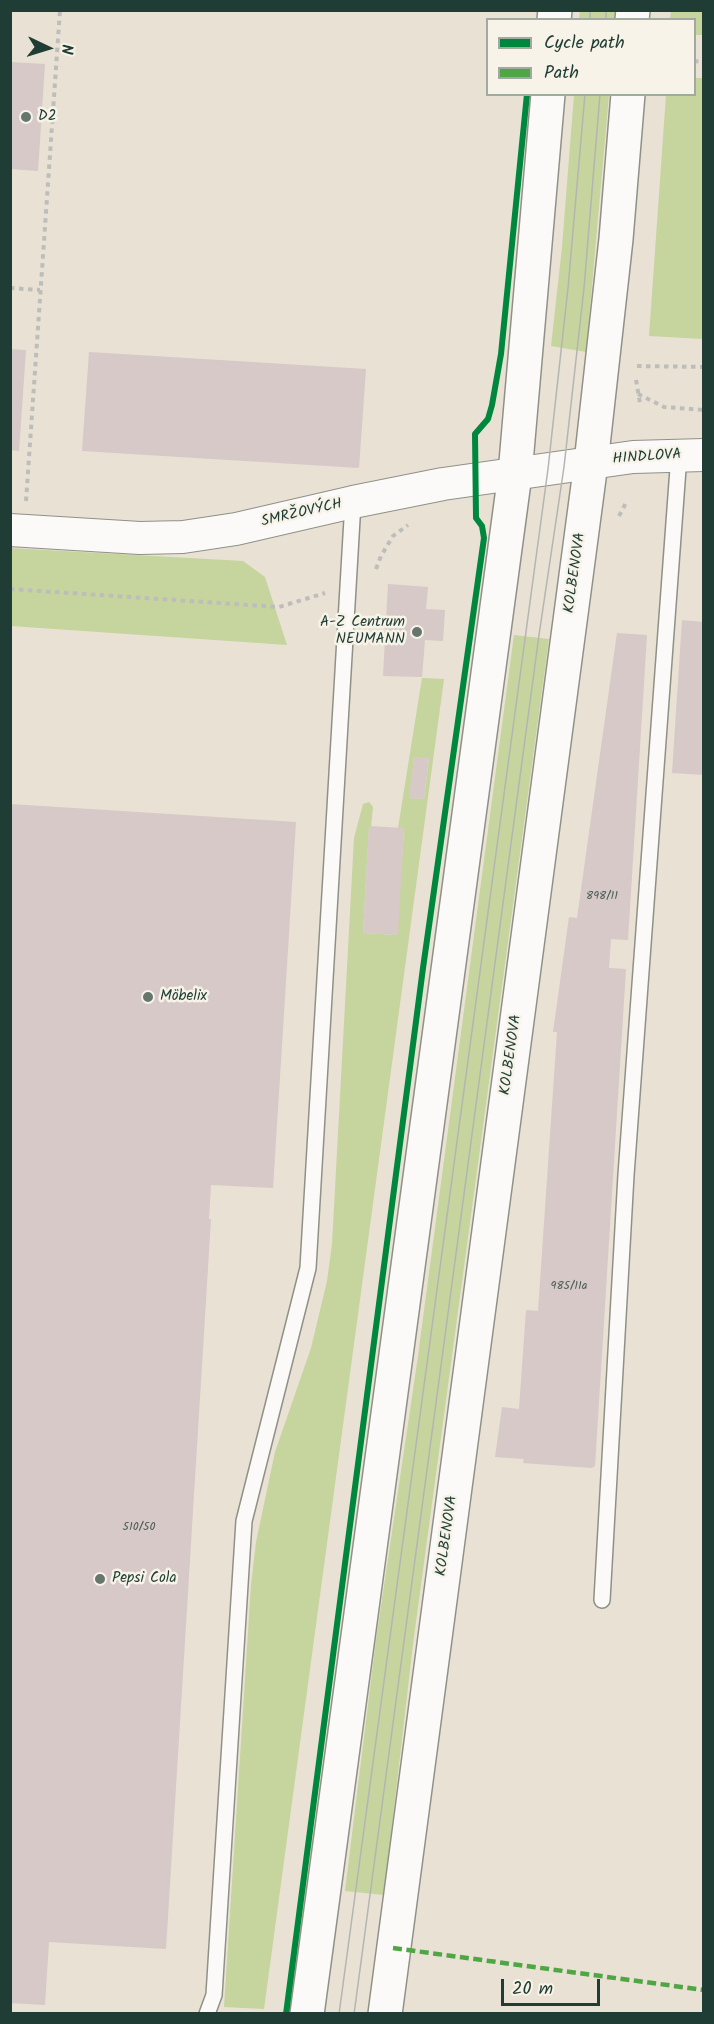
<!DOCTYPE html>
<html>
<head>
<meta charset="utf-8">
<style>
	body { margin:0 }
	#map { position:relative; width:714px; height:2024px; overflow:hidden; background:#e9e1d3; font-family:Kalam,sans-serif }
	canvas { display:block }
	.frame { position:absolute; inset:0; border:12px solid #1f3d34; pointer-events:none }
	.legend { position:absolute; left:486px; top:18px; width:210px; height:78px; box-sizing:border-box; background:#f7f3e8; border:2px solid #a1aaa0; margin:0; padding:8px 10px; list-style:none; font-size:18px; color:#1f3d34 }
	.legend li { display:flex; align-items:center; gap:12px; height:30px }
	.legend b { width:30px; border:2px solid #a1aaa0 }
	.north { position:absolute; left:18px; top:18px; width:60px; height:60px; -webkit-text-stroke:4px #f7f3e8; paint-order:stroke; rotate:94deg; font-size:16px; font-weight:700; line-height:24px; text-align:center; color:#1f3d34 }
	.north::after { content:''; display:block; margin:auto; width:21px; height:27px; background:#1f3d34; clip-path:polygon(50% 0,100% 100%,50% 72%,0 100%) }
	.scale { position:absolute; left:501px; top:1979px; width:99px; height:27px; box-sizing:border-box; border:3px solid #1f3d34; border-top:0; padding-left:8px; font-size:18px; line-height:21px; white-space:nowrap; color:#1f3d34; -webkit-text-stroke:4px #f7f3e8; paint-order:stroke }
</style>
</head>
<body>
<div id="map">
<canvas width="714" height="2024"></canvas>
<div class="frame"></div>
<ul class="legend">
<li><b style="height:8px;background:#00873e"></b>Cycle path</li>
<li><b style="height:8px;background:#4fa644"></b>Path</li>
</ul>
<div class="north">N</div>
<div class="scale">20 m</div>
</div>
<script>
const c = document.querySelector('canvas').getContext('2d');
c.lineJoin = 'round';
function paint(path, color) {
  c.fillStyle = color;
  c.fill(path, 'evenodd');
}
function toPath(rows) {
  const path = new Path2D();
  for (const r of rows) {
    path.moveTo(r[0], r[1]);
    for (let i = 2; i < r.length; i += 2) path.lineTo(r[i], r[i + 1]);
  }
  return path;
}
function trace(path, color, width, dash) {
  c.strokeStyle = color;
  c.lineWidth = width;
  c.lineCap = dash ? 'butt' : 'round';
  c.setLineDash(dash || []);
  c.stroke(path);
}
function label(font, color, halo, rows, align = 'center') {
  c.font = font + ' Kalam,sans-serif';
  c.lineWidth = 5;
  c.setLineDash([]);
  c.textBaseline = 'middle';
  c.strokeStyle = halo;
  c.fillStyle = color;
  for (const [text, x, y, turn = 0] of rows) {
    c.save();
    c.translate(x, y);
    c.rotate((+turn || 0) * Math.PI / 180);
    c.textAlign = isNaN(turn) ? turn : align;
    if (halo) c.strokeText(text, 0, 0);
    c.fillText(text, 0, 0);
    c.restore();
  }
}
const green = toPath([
	[580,11,616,11,615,19,579,19],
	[671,11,703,11,703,35,695,35,694,20,670,19],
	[695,78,704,78,703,339,649,336,666,95,694,94],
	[574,95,609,95,586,352,551,346,562,247],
	[10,548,243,561,265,577,287,645,11,626],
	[514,635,549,639,413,1644,384,1895,345,1891,376,1640,417,1363],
	[422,678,444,679,264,2009,224,2007,251,1585,256,1542,275,1452,311,1348,327,1281,332,1244,354,838,363,804,369,802,373,807,371,827,369,827,363,933,397,935,404,829,398,828],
	[414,757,429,759,424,799,410,798]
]);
const building = toPath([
	[10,62,45,64,38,171,10,169],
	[10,349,26,350,19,451,10,450],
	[89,352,366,369,359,468,82,451],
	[388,584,428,587,426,609,445,610,443,641,425,640,422,677,383,676],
	[682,620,704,622,704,775,672,773],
	[617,633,647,635,628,940,611,939,609,968,626,969,595,1466,592,1468,523,1463,524,1459,495,1457,502,1407,519,1409,526,1310,538,1311,557,1032,553,1032,569,917,577,918],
	[414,757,429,758,424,799,409,798],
	[10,804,296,822,273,1188,211,1185,209,1219,211,1219,166,1949,49,1942,45,2005,10,2003],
	[369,826,404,828,398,935,363,933]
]);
const path = toPath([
	[694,61,704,62],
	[10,288,40,290],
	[637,366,704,367],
	[636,380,640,403],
	[638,394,664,407,704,410],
	[26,501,60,10],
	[619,516,627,501],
	[376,569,381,556,393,536,408,525],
	[10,589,279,607,325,593]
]);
const lane = toPath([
	[602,1600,626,1175,679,455],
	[207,2014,214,1995,244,1521,308,1268,353,502]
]);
const street = toPath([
	[10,530,140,538,183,537,236,529,353,502,443,484,633,457,704,455]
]);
const secondary = toPath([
	[554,20,555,10],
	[632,20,633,10],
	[307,2014,515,474,548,94],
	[385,2014,591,463,616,239,628,94]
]);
const tram = toPath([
	[590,20,590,10],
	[606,20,606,10],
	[339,2014,548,469,568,288,585,94],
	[354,2014,539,635,564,467,584,288,600,94]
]);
const quiet = toPath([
	[393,1948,704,1990]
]);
const cycleway = toPath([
	[286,2014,423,968,484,538,482,526,476,518,475,434,488,419,492,405,501,354,527,94]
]);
const markers = [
	[26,117,6,"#66766c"],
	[417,632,6,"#66766c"],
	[148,997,6,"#66766c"],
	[100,1579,6,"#66766c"]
];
const numberNames = [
	["898/11",602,897],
	["985/11a",569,1287],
	["510/50",139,1528]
];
const poiNames = [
	["D2",38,117],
	["A-Z Centrum",405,623,"right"],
	["NEUMANN",405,640,"right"],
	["Möbelix",160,997],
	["Pepsi Cola",112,1579]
];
const streetNames = [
	["HINDLOVA",647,458,-4],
	["SMRŽOVÝCH",302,514,-13],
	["KOLBENOVA",576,573,-82],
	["KOLBENOVA",512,1055,-82],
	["KOLBENOVA",448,1536,-82]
];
paint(green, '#c6d49d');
paint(building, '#d6c9c7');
trace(lane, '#8f9188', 18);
trace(street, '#8f9188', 34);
trace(secondary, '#8f9188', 36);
trace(path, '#bdbebb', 4, [4.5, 4.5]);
trace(lane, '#fcfaf8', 15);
trace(street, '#fcfaf8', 32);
trace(secondary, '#fcfaf8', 33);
trace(tram, '#b3b5b2', 1.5);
trace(quiet, '#4fa644', 4.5, [9, 4.5]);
trace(cycleway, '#00873e', 6);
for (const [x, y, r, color] of markers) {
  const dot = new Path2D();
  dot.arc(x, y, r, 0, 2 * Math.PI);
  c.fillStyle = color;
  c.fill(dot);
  trace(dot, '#f7f3e8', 2);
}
label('12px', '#4d6059', null, numberNames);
label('15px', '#1f3d34', '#f7f3e8', poiNames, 'left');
label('15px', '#1f3d34', '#f7f3e8', streetNames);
</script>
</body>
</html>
